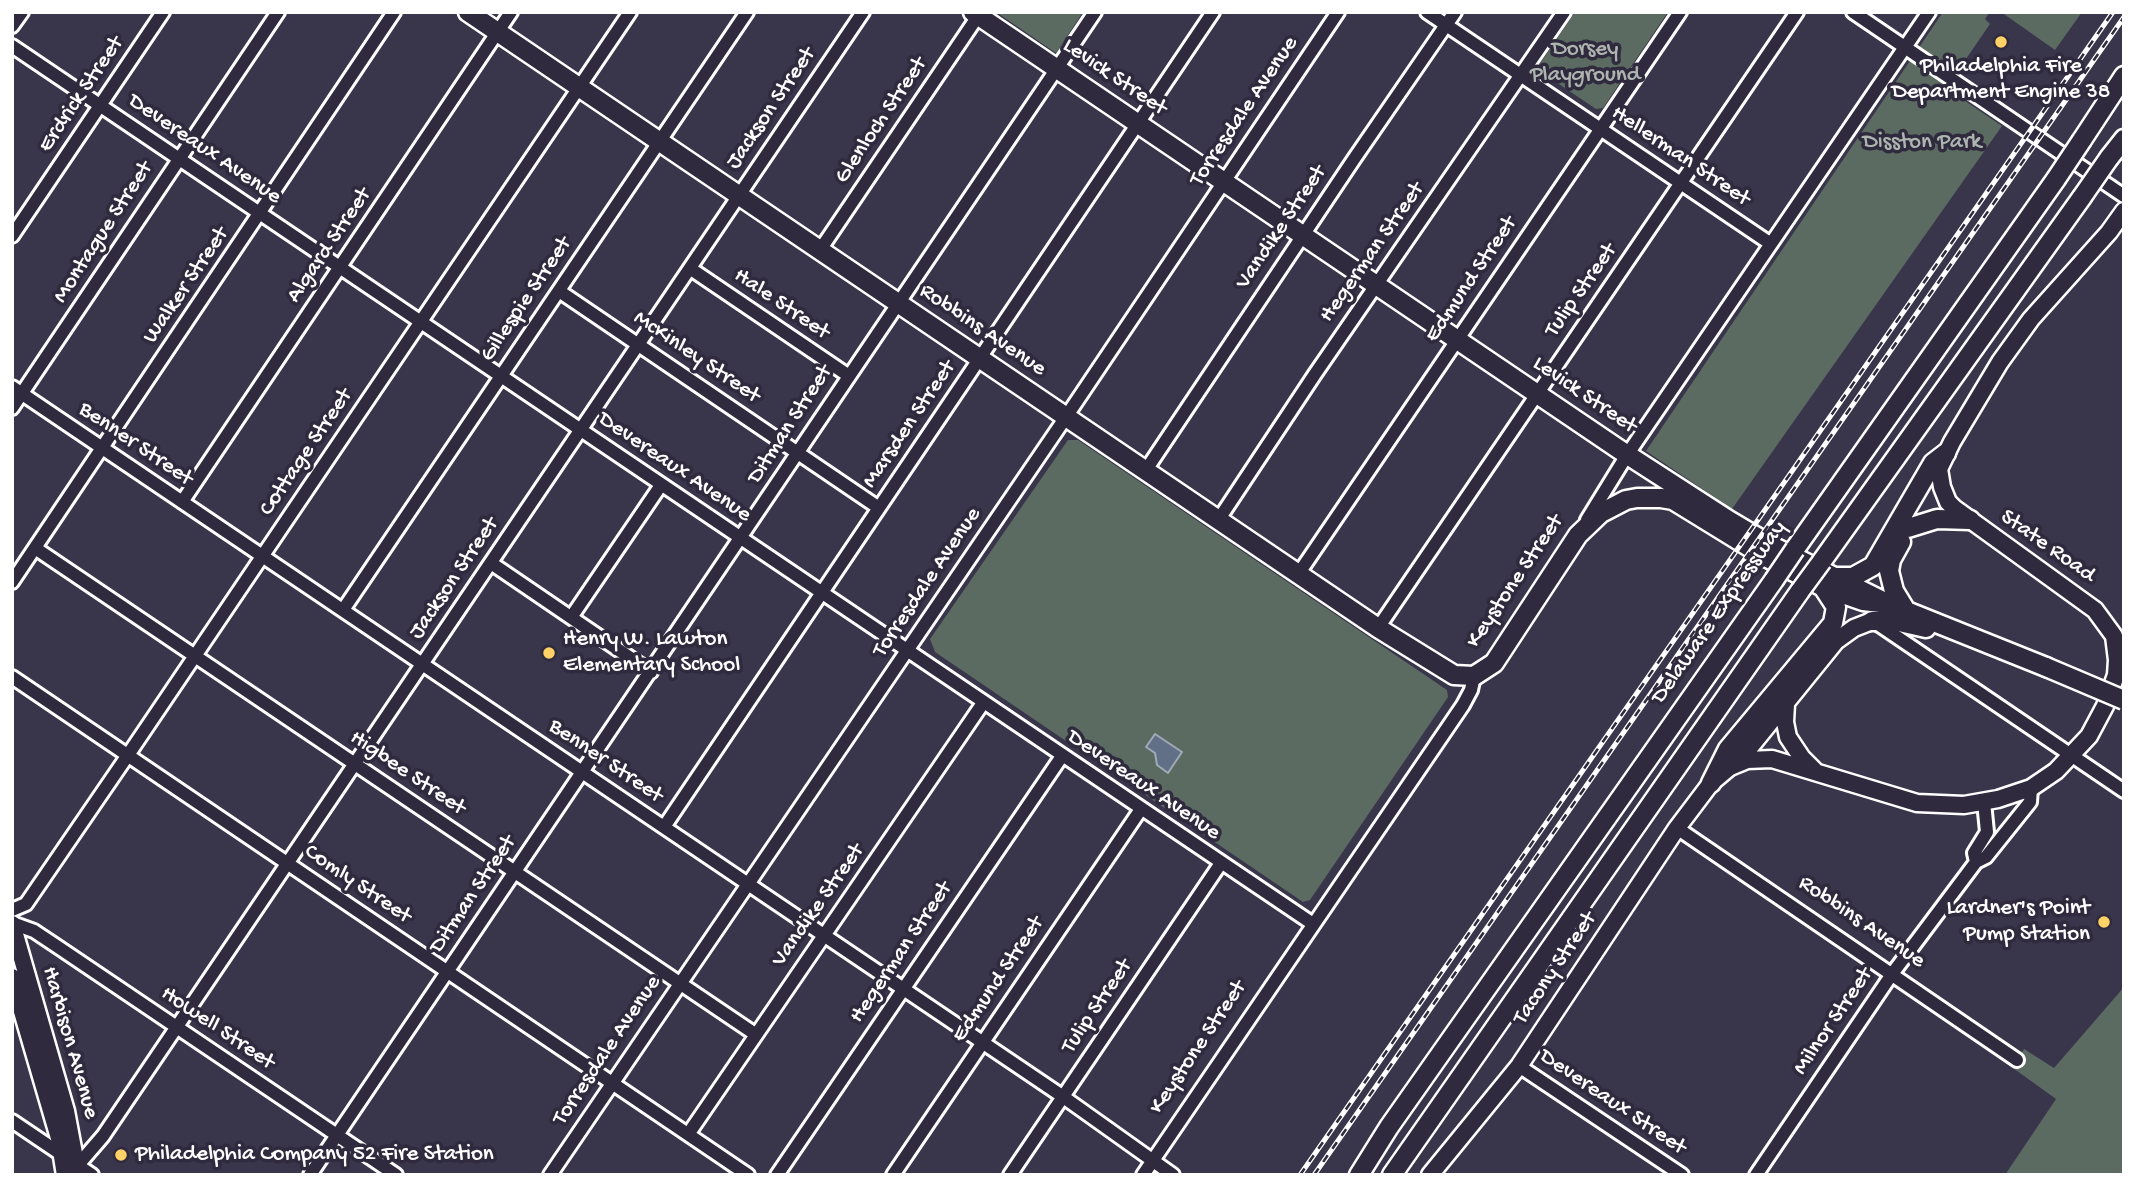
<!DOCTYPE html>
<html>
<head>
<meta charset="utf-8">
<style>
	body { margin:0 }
	#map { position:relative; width:2136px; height:1187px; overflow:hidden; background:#39354b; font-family:"Gochi Hand",sans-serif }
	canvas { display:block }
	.frame { position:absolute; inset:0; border:14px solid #fff; pointer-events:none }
</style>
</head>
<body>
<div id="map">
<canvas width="2136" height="1187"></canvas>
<div class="frame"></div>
</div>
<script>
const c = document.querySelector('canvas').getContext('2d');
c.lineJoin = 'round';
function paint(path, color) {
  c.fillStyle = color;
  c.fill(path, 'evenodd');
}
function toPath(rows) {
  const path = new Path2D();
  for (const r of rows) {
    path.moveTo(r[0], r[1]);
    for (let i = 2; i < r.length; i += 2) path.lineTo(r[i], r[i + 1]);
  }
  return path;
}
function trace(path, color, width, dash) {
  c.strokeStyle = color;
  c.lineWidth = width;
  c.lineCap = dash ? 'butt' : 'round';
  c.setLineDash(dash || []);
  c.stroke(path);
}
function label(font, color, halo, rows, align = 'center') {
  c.font = font + ' "Gochi Hand",sans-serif';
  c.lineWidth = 7;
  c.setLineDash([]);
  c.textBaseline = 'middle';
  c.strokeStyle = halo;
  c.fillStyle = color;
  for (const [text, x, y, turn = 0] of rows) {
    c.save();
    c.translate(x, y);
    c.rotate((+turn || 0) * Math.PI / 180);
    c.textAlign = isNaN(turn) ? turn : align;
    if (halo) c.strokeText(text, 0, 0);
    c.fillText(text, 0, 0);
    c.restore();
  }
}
const green = toPath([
	[996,12,1083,12,1056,53],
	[1575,12,1668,12,1603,108,1596,109,1541,72,1539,65],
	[1943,12,1990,12,1985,19,1990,24,1946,88,2002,126,1732,509,1646,451],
	[2001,12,2082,12,2055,50],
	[1068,440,1078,440,1447,690,1448,697,1310,900,1303,902,935,652,930,639],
	[2124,987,2124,1175,2005,1175,2056,1099,2013,1068,2024,1049,2054,1068]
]);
const water = toPath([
	[1155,734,1182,752,1168,773,1157,765,1155,753,1146,747,1155,734]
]);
const minor = toPath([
	[1427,12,1771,244],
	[1853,12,2124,196],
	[12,26,22,12],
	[12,46,1313,924],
	[12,236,163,12],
	[820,250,978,16],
	[691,269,849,376],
	[559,291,879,508],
	[12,387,1062,1096,1173,1175],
	[12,408,278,12],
	[1146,470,1354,159,1455,12],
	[182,502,511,12],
	[1219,519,1315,374,1564,12],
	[1587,520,1627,455,1929,12],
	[35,548,755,1034],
	[491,563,651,672],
	[1299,573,1680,12],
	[12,582,394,12],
	[343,610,747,12],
	[572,616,661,485],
	[1875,622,2124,791],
	[1378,628,1797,12],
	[12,677,748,1175],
	[664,827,1213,12],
	[1677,828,2017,1060],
	[1976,862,1974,853,1987,832,1984,802],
	[12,910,26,904,128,755,630,12],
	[12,923,34,931,58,947,396,1175],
	[1519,1066,1682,1175],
	[12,1121,92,1175],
	[689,1133,983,703],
	[78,1165,103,1136,863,12],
	[310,1175,1095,12],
	[550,1175,1066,417,1338,12],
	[777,1175,1062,756],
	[893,1175,1141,809],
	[1010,1175,1221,863],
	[1143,1175,1463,705,1471,690,1474,676],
	[1756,1175,1892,974,1976,862,1986,857,2030,802,2031,788]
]);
const major = toPath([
	[1786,704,1785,722,1788,737,1802,758,1814,770],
	[1738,762,1836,641,1854,628,1872,621],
	[12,924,66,1111,78,1175],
	[12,977,59,1138,65,1175],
	[1430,1175,1519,1066,1677,828,1711,783,1730,767,1747,760,1772,759,1917,803,1964,805,1998,799,2031,788,2056,771,2089,736,2105,706,2116,675,2117,660,2114,636,2095,610,1954,508,1948,502,1942,487,1939,469,1952,442,2000,362,2031,319,2109,232,2124,211]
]);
const highway = toPath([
	[468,12,1378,628,1454,675,1474,676,1494,663,1578,535,1601,513,1626,500,1637,498,1661,498,1673,500,1764,556,1823,587,1863,601,1889,604],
	[973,12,1620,450,1730,521,1772,546,1889,604,2046,667],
	[2082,140,2124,76],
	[2109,158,2124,139],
	[1908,528,1937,519,1970,520],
	[1901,542,1891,560,1889,571,1894,591,1905,609],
	[1795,549,2056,179],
	[1822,561,2082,197],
	[1836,577,1853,577,1873,566,1933,463,1946,453],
	[1872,621,1895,621,1926,628],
	[1711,783,1728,749,1833,623,1836,607,1823,587],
	[1359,1175,1389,1127,1774,580],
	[1392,1175,1800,591]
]);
const rail = toPath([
	[1300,1175,2113,12],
	[1314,1175,2124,17]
]);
const highwayBridge = toPath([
	[2056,179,2082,140],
	[2082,197,2109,158],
	[1774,580,1795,549],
	[1800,591,1822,561],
	[2046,667,2124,700]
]);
const markers = [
	[2001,42,7,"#ffd166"],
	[549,653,7,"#ffd166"],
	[2104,922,7,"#ffd166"],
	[121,1155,7,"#ffd166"]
];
const parkNames = [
	["Dorsey",1585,50],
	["Playground",1585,76],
	["Disston Park",1922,143]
];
const poiNames = [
	["Philadelphia Fire",2001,67,"center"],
	["Department Engine 38",2001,93,"center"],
	["Henry W. Lawton",563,640],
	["Elementary School",563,666],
	["Lardner's Point",2090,909,"right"],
	["Pump Station",2090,935,"right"],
	["Philadelphia Company 52 Fire Station",135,1155]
];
const streetNames = [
	["Levick Street",1114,78,34],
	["Erdrick Street",82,95,-56],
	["Jackson Street",772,109,-56],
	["Torresdale Avenue",1245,112,-56],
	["Glenloch Street",882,121,-56],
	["Devereaux Avenue",204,150,34],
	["Hellerman Street",1680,157,34],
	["Vandike Street",1282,228,-56],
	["Montague Street",104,233,-57],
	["Algard Street",330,246,-56],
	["Hegerman Street",1373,253,-55],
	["Edmund Street",1472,280,-56],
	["Walker Street",187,286,-56],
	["Tulip Street",1582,291,-55],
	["Gillespie Street",527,300,-56],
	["Hale Street",781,305,34],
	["Robbins Avenue",982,331,34],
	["McKinley Street",696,358,34],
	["Levick Street",1584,396,34],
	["Ditman Street",791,425,-57],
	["Marsden Street",910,425,-56],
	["Benner Street",135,445,34],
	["Cottage Street",307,453,-56],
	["Devereaux Avenue",674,468,34],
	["State Road",2047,547,35],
	["Jackson Street",455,579,-56],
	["Keystone Street",1516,582,-56],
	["Torresdale Avenue",928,583,-56],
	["Delaware Expressway",1720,613,-55],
	["Benner Street",605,762,34],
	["Higbee Street",407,774,34],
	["Devereaux Avenue",1143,786,34],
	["Comly Street",357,885,34],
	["Ditman Street",474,895,-56],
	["Vandike Street",819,906,-55],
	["Robbins Avenue",1861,923,34],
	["Hegerman Street",902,953,-56],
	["Tacony Street",1556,969,-56],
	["Edmund Street",999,980,-56],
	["Tulip Street",1098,1007,-56],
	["Milnor Street",1834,1022,-56],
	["Howell Street",217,1029,34],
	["Harbison Avenue",69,1043,74],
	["Keystone Street",1199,1048,-56],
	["Torresdale Avenue",608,1051,-56],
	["Devereaux Street",1612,1103,34]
];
paint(green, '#5c6b62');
paint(water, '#627087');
trace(water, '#a1a9b7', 2);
trace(minor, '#fff', 18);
trace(major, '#fff', 21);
trace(highway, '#fff', 23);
trace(minor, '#2f2a3d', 12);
trace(major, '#2f2a3d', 16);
trace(highway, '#2f2a3d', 18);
trace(rail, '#fff', 5);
trace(rail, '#2f2a3d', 2.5, [8]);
trace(highwayBridge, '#fff', 23, []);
trace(highwayBridge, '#2f2a3d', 18);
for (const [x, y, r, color] of markers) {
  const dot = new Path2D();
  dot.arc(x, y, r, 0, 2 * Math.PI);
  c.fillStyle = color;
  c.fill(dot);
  trace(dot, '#2f2a3d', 2.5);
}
label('23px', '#aeb5b0', '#2f2a3d', parkNames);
label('23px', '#fff', '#2f2a3d', poiNames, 'left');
label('23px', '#fff', '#2f2a3d', streetNames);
</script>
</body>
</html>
